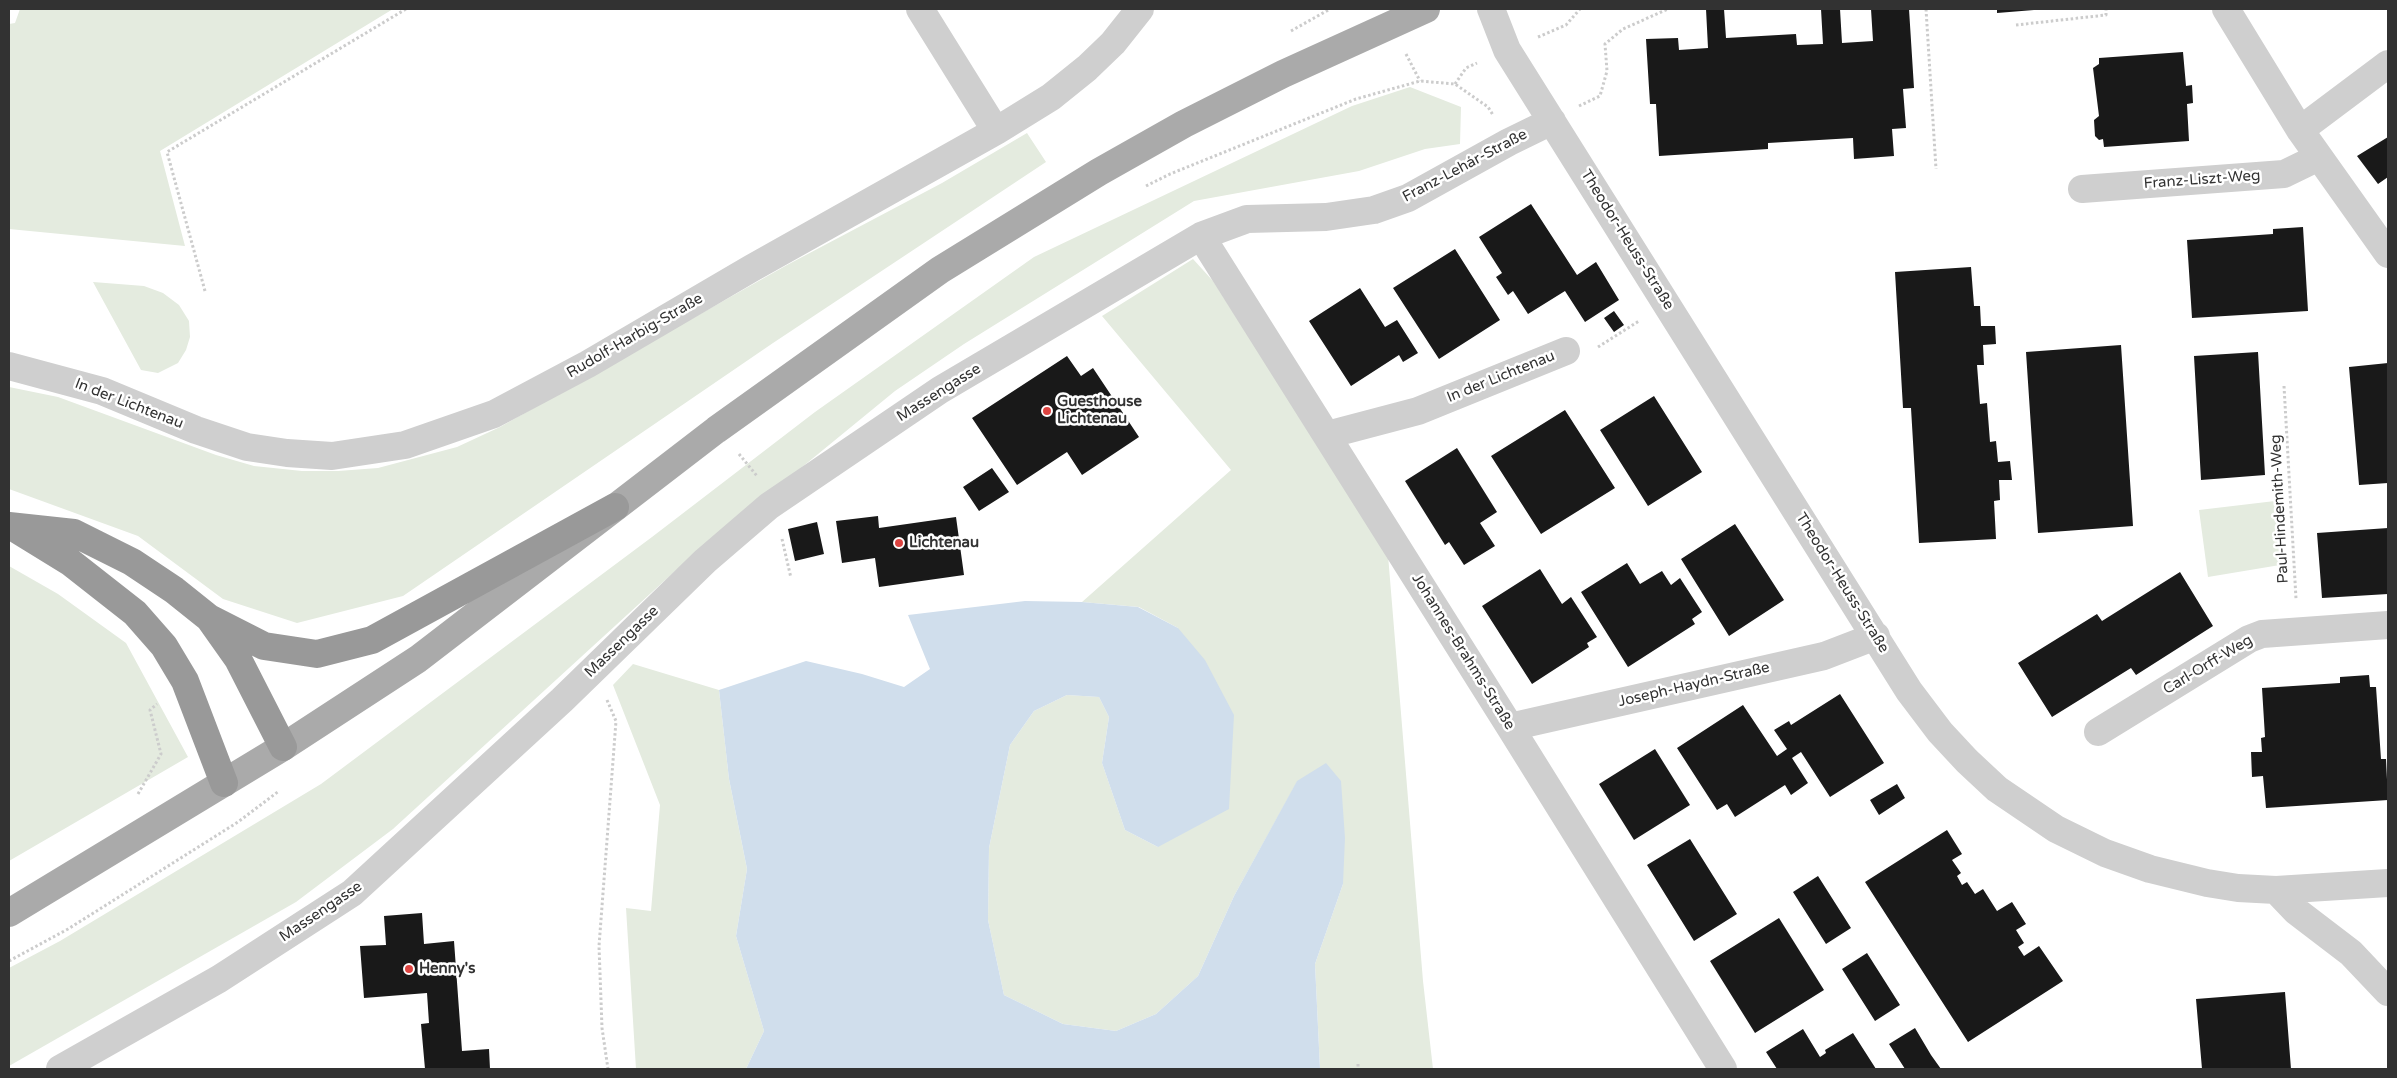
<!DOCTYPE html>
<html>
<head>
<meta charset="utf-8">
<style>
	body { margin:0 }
	#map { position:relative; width:2397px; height:1078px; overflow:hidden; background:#fff; font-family:"Varela Round",sans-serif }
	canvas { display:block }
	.frame { position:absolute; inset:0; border:10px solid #323232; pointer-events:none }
</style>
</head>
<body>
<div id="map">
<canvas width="2397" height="1078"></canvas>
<div class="frame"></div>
</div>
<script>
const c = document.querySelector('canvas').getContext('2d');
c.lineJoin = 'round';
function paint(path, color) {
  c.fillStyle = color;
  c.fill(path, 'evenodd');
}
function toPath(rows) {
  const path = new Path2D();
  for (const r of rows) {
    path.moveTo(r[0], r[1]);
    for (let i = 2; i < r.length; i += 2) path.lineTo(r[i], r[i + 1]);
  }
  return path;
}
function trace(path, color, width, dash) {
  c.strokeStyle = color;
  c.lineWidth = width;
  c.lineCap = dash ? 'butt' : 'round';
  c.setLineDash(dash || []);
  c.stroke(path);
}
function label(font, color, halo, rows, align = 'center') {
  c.font = font + ' "Varela Round",sans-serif';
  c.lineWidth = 5;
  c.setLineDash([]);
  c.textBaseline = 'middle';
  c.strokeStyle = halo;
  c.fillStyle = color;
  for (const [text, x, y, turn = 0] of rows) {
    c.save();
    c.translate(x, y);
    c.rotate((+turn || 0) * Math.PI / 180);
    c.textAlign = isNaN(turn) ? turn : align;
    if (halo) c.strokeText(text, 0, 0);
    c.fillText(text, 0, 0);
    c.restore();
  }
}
const green = toPath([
	[20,9,393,9,160,151,185,246,9,229,9,24,15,23],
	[1410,87,1461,107,1460,144,1425,149,1359,171,1194,201,964,344,895,391,674,572,393,829,296,902,9,1066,9,968,60,941,321,784,652,537,815,412,1034,257,1352,106],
	[1027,133,1046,162,773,343,403,596,297,623,223,599,138,536,9,489,9,387,58,397,216,455,254,466,302,471,338,471,378,468,457,447,500,427,787,265,942,183],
	[1193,259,1213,281,1388,555,1423,981,1433,1069,1320,1069,1315,964,1343,884,1297,782,1234,896,1198,976,1156,1014,1116,1031,1063,1024,1004,995,988,920,989,848,1010,745,1034,711,1067,695,1099,697,1109,717,1102,763,1125,830,1158,847,1178,628,1139,607,1082,602,1231,470,1102,316],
	[93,282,144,286,163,293,179,305,189,321,190,337,186,350,178,363,158,373,141,370],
	[2275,501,2280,565,2208,577,2199,510],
	[9,566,58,594,126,643,188,757,9,861],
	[633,664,719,690,729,779,747,869,736,936,764,1031,746,1069,636,1069,626,908,651,911,660,805,613,685]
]);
const water = toPath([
	[1025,601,1082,602,1138,607,1178,628,1205,660,1234,715,1229,809,1158,847,1125,830,1102,763,1109,717,1099,697,1067,695,1034,711,1010,745,989,848,988,920,1004,995,1063,1024,1116,1031,1156,1014,1198,976,1234,896,1297,781,1326,763,1341,781,1345,838,1343,884,1315,964,1320,1069,746,1069,764,1031,736,936,747,869,729,779,719,690,806,661,862,674,904,687,930,669,908,615]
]);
const building = toPath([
	[1706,9,1724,9,1726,38,1796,34,1797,45,1823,44,1821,9,1840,9,1842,43,1873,41,1871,9,1909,9,1914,88,1903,89,1906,128,1892,129,1894,156,1854,159,1853,138,1768,143,1768,149,1659,156,1656,104,1650,104,1646,39,1678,38,1679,50,1708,48],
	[1997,9,2034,9,2034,10,1997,13],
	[2183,52,2186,86,2192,85,2193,103,2187,104,2189,141,2104,147,2103,139,2099,140,2095,136,2094,120,2099,116,2093,68,2099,64,2099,58],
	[2388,137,2388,177,2378,184,2357,156],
	[1531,204,1577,275,1596,262,1619,300,1585,322,1565,291,1528,314,1513,291,1508,295,1496,277,1502,273,1479,237],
	[2303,227,2308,311,2192,318,2187,240,2273,234,2273,229],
	[1455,249,1500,320,1439,359,1393,288],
	[1971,267,1974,306,1980,306,1981,326,1995,326,1996,344,1983,345,1984,365,1977,365,1980,404,1987,403,1990,442,1996,441,1998,462,2010,461,2012,480,1999,480,2000,500,1994,501,1996,539,1919,543,1911,408,1903,408,1895,272],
	[1360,288,1385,327,1397,320,1418,353,1403,362,1399,355,1351,386,1309,321],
	[1614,311,1624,325,1614,332,1604,318],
	[2121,345,2133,526,2038,533,2026,352],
	[2258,352,2265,475,2201,480,2194,356],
	[1067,356,1081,376,1093,368,1139,437,1082,475,1067,452,1017,485,972,418],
	[2388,363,2388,483,2359,485,2349,367],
	[1654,396,1702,472,1648,506,1600,430],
	[1565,410,1615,488,1541,534,1491,456],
	[1457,448,1497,512,1480,523,1495,546,1464,565,1449,542,1445,545,1405,481],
	[992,468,1009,492,979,511,963,487],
	[878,516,879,528,956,517,964,575,879,587,875,558,842,563,836,521],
	[817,522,824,554,795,561,788,529],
	[1735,524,1784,600,1729,636,1681,559],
	[2388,528,2388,594,2322,598,2317,533],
	[1627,563,1640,584,1662,571,1671,585,1680,578,1702,612,1692,619,1695,624,1628,667,1581,592],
	[1540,569,1562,604,1571,597,1597,637,1587,643,1589,647,1532,684,1482,606],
	[2180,572,2213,626,2136,675,2131,668,2052,717,2018,663,2097,614,2102,621],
	[2369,675,2370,687,2376,687,2381,759,2386,759,2388,800,2266,808,2263,776,2252,777,2251,752,2262,752,2261,738,2265,737,2262,688,2340,683,2340,677],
	[1840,694,1884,763,1830,797,1801,752,1792,758,1808,783,1791,795,1785,785,1735,817,1727,804,1717,810,1677,748,1743,705,1777,756,1787,749,1774,730,1789,721,1791,725],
	[1655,749,1690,805,1634,840,1599,784],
	[1897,784,1905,798,1879,815,1870,800],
	[1947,830,1962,854,1952,860,1961,873,1957,876,1962,885,1967,882,1975,894,1983,889,1997,911,2012,902,2026,924,2016,930,2024,943,2018,947,2024,956,2039,946,2063,981,1968,1042,1865,882],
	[1690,839,1737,914,1694,941,1647,865],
	[1818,876,1851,928,1826,944,1793,892],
	[422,913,424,944,454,941,462,1051,489,1049,490,1069,425,1069,421,1024,429,1023,427,993,364,998,360,946,386,945,384,916],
	[1779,918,1824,990,1755,1033,1710,961],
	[1867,953,1900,1005,1875,1021,1842,969],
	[2285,992,2291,1069,2202,1069,2196,999],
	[1915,1028,1931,1055,1941,1069,1905,1069,1898,1058,1889,1044],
	[1803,1029,1820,1057,1826,1053,1825,1050,1853,1033,1876,1069,1777,1069,1766,1052]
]);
const path = toPath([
	[1926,9,1936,169],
	[2016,25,2106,15,2106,9],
	[1291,31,1330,9],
	[1538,37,1566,25,1580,9],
	[1406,54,1420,81],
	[1455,84,1466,68,1477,63],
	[1579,106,1600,96,1607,71,1605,44,1623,29,1668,9],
	[1146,186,1170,174,1356,99,1420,81,1455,84,1488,107,1493,115],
	[205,291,167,152,406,9],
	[1598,347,1639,321],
	[2284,386,2296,599],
	[739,454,757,476],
	[782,539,791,578],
	[607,700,616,721,599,946,602,1028,608,1069],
	[138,794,161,754,150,710,157,704],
	[9,961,68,929,238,822,279,791],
	[1358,1064,1358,1069]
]);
const minor = toPath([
	[920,9,996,131],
	[1491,9,1507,50,1909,691,1940,732,1967,761,1997,789,2056,829,2105,853,2150,869,2207,883,2238,888,2276,890,2388,883],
	[2226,9,2300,130,2388,254],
	[2300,130,2388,64],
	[2082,189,2284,174,2319,157],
	[1201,236,1510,727,1723,1069],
	[9,366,102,391,196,430,247,447,287,453,332,456,405,445,494,414,588,364,752,268,996,131,1051,97,1087,68,1113,43,1140,9],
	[1327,435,1418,411,1566,351],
	[1510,727,1824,656,1876,636],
	[2098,732,2249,639,2262,634,2388,625],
	[2276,890,2296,911,2351,953,2388,992],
	[60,1069,219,979,352,893,562,700,705,561,769,506,940,390,1201,236,1247,219,1326,217,1374,210,1408,198,1509,142,1552,121]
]);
const major = toPath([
	[9,913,283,747,418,659,716,430,940,270,1099,172,1184,124,1283,74,1426,9]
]);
const highway = toPath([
	[9,526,74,533,132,562,174,590,209,618,238,659,283,747],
	[18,530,70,562,135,613,164,646,185,681,224,783],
	[209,618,264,646,317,654,372,640,615,507]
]);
const markers = [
	[1047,411,5,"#dd4441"],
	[899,543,5,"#dd4441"],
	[409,969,5,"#dd4441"]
];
const streetNames = [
	["Franz-Lehár-Straße",1465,166,-28],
	["Franz-Liszt-Weg",2202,180,-4],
	["Theodor-Heuss-Straße",1627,240,58],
	["Rudolf-Harbig-Straße",635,336,-30],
	["In der Lichtenau",1501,377,-22],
	["Massengasse",939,393,-32],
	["In der Lichtenau",129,404,21],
	["Paul-Hindemith-Weg",2280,509,-93],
	["Theodor-Heuss-Straße",1842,583,58],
	["Massengasse",622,642,-44],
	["Johannes-Brahms-Straße",1463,652,58],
	["Carl-Orff-Weg",2208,665,-31],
	["Joseph-Haydn-Straße",1694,685,-13],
	["Massengasse",321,912,-34]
];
const poiNames = [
	["Guesthouse",1057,402],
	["Lichtenau",1057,419],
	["Lichtenau",909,543],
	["Henny's",419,969]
];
paint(green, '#e4ebdf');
paint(water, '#d0deec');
paint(building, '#191919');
trace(path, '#ccc', 3, [2.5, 2.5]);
trace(minor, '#cfcfcf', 28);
trace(major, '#aaa', 28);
trace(highway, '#999', 28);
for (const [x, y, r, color] of markers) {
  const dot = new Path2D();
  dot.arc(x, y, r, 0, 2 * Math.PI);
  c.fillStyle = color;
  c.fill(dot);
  trace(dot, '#fff', 2);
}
label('15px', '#323232', '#fff', streetNames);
label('bold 15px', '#323232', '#fff', poiNames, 'left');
</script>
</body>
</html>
